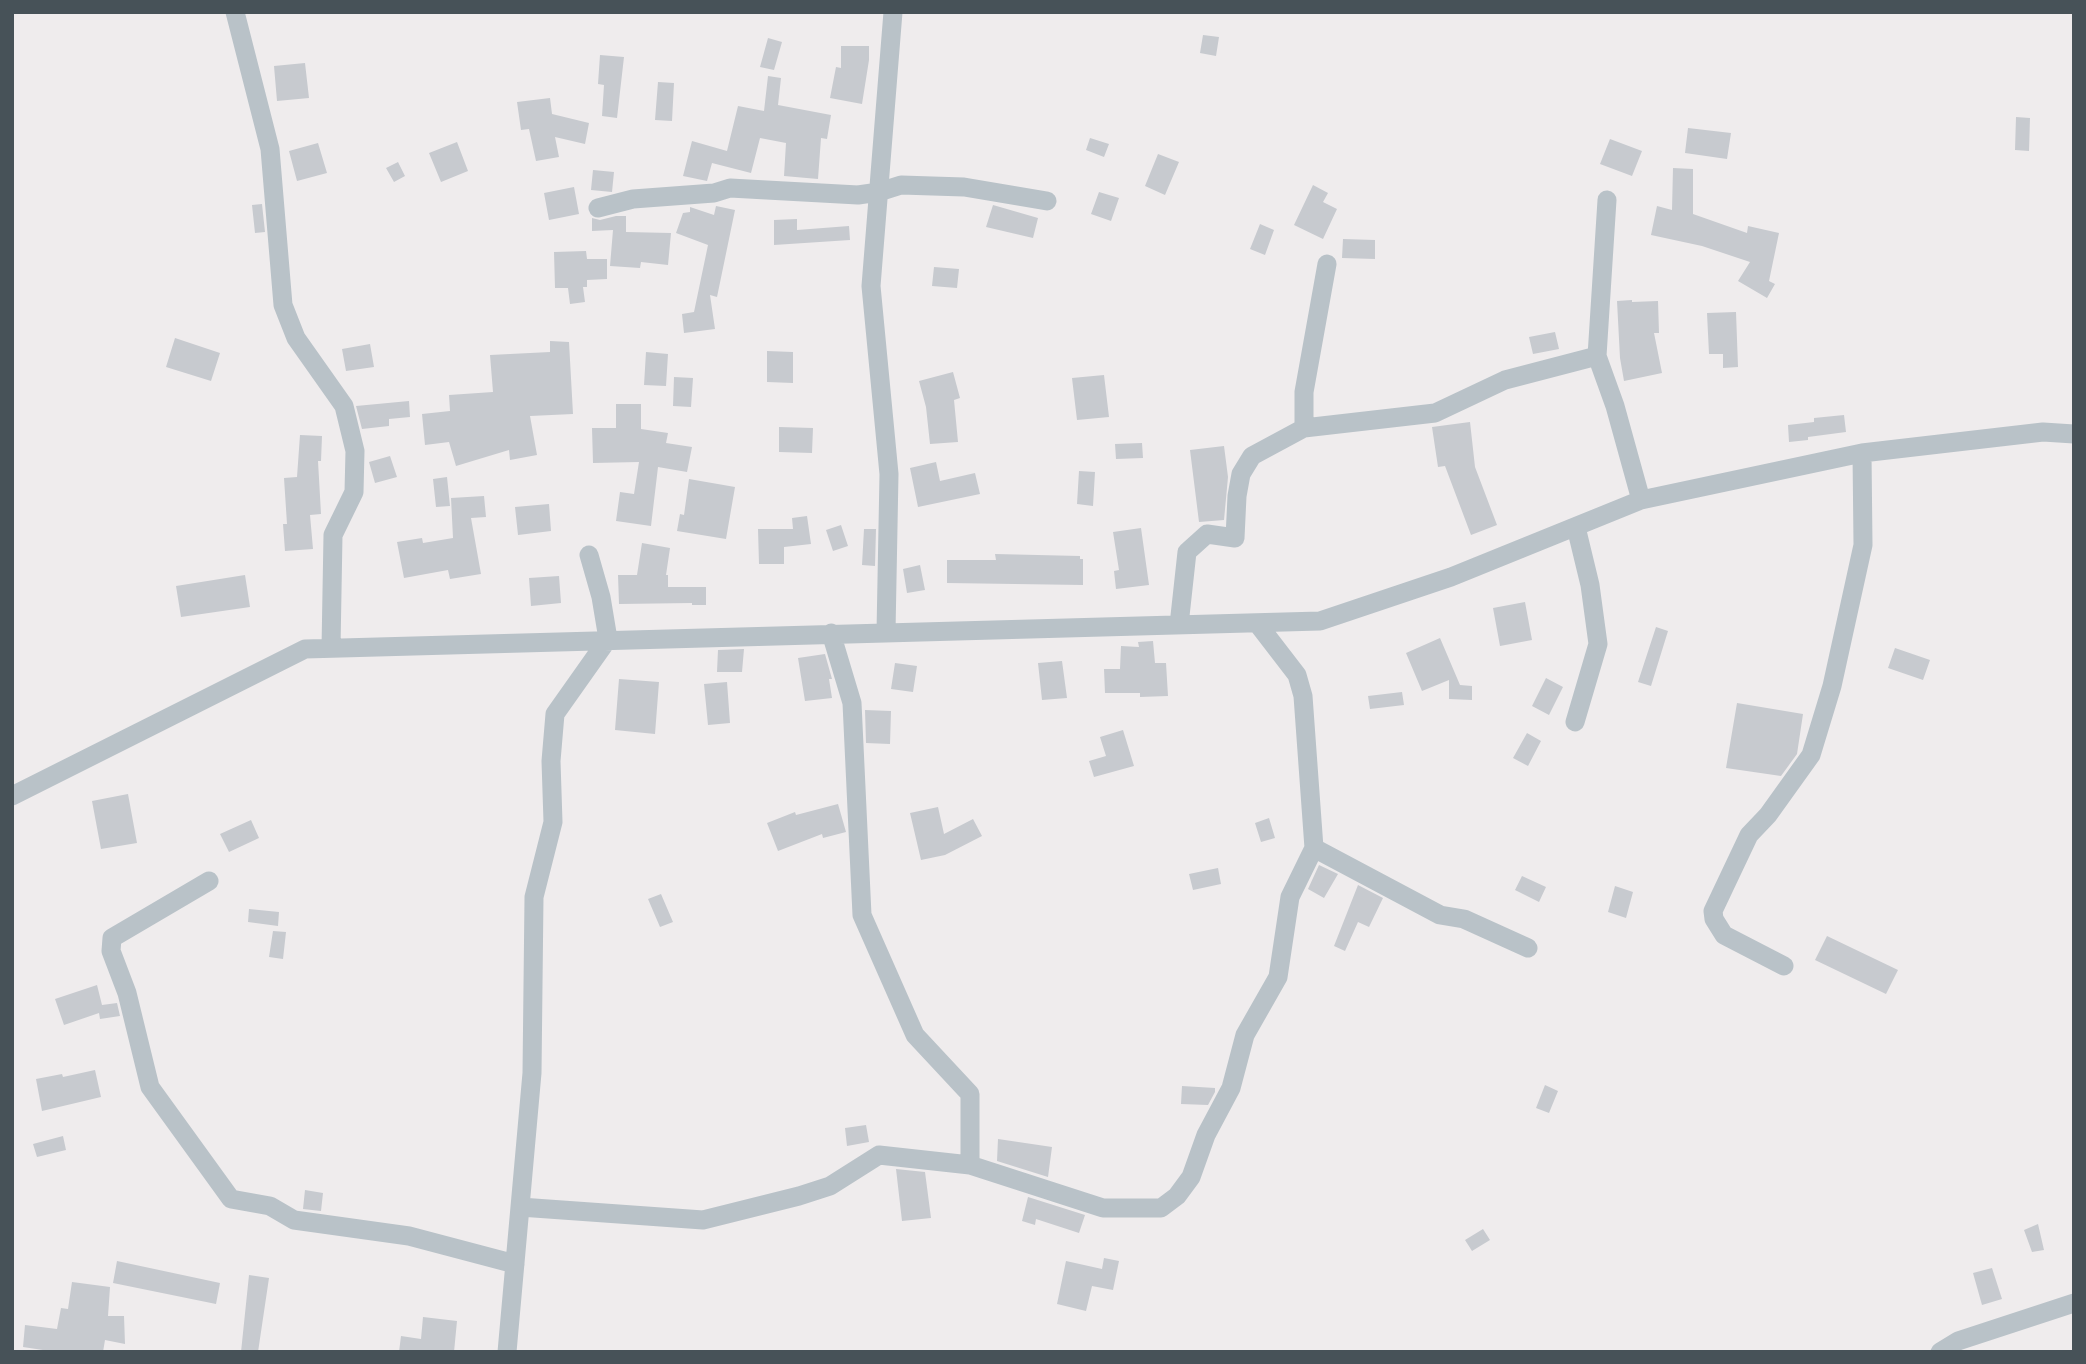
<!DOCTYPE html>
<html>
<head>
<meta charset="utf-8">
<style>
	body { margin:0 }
	#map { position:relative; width:2086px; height:1364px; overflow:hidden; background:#efeced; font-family:Barlow,sans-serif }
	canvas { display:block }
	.frame { position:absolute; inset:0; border:14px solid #475258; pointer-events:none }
</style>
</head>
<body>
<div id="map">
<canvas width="2086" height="1364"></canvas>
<div class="frame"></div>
</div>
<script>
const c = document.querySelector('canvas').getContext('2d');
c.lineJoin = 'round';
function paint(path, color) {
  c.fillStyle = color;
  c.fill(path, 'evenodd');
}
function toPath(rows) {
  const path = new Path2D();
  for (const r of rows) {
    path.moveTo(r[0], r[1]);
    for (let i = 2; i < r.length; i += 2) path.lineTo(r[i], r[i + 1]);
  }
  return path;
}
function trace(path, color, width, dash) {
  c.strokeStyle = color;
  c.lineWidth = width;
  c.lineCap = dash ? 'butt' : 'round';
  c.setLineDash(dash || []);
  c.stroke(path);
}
const building = toPath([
	[1203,35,1219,37,1216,56,1200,53],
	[768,38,782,42,774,70,760,67],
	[841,46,869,46,869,60,862,104,830,98,836,67,841,68],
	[600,55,624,57,617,118,602,116,604,85,598,84],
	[305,63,309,98,277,101,274,66],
	[768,76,781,78,778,105,831,115,827,139,821,138,818,179,784,176,786,143,760,138,751,173,712,163,707,181,683,176,692,141,727,151,738,106,764,111],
	[658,82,674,83,672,121,655,120],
	[550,98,552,114,589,123,585,144,555,137,559,157,536,161,529,129,521,130,517,102],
	[2016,117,2030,118,2029,151,2015,150],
	[1688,128,1731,133,1727,159,1685,153],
	[1090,138,1109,144,1104,157,1086,150],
	[1610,139,1642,151,1632,176,1600,164],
	[457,142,468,171,441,182,429,153],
	[318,143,327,173,297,181,289,151],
	[1158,154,1179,162,1165,195,1145,186],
	[398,162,405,176,394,182,386,168],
	[1673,168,1693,169,1693,214,1747,233,1748,226,1779,233,1769,281,1775,284,1767,298,1738,281,1750,262,1702,246,1651,235,1657,206,1672,210],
	[593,170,614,172,612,192,591,190],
	[1313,185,1328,193,1323,202,1337,209,1323,239,1294,225],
	[574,187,579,214,549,220,544,193],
	[1099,192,1119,198,1111,221,1091,214],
	[262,204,265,232,255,233,252,205],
	[993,205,1038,218,1033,238,986,227],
	[716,206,735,210,717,297,710,295,715,329,684,333,682,314,694,312,708,245,676,233,683,213,690,212,690,207,714,215],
	[616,216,626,216,626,232,671,233,668,265,641,262,640,268,610,266,613,230,592,231,592,218,600,220],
	[797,219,797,230,849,226,850,240,774,245,774,220],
	[1260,224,1274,230,1265,255,1250,249],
	[1343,239,1375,240,1375,259,1342,258],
	[586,251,587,259,607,259,607,279,587,280,587,287,583,287,585,302,570,304,568,288,555,288,554,252],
	[934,267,959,269,957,288,932,286],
	[1632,300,1632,302,1658,301,1659,333,1654,333,1662,373,1624,381,1620,358,1617,301],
	[1736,312,1738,367,1723,368,1723,354,1709,354,1707,313],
	[1555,332,1559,349,1533,354,1529,337],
	[175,338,220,353,211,381,166,367],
	[550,341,569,342,573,414,530,416,537,455,510,460,509,450,456,466,449,442,425,445,422,414,450,411,449,395,493,392,490,355,550,352],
	[370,344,374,367,346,371,342,349],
	[767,351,793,352,793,383,767,382],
	[646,352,668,354,666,386,644,385],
	[953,372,960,398,954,400,958,442,930,444,926,407,919,381],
	[1104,375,1109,417,1077,420,1072,378],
	[674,377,693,378,691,407,673,406],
	[409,401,410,417,389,419,389,426,362,429,356,406],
	[616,404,641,404,641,429,668,433,666,443,692,447,687,472,658,467,651,526,616,521,620,492,634,494,639,462,593,463,592,428,616,428],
	[1844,415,1846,432,1808,437,1808,440,1789,442,1788,425,1814,422,1814,418],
	[1470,422,1475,467,1497,525,1471,535,1445,466,1438,467,1432,427],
	[779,427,813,428,812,453,779,452],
	[300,435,322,436,321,461,318,461,321,514,310,515,313,549,285,551,283,524,287,524,284,478,297,477],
	[1142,443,1143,458,1116,459,1115,444],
	[1224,446,1228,477,1224,520,1199,522,1190,450],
	[390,456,397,477,375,483,369,462],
	[936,462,940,481,975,473,980,494,918,507,910,468],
	[1079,471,1095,472,1093,506,1077,504],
	[447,477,450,506,436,507,433,479],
	[689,479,735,487,726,539,677,531,680,514,684,515],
	[484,496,486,517,471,518,481,574,450,579,448,570,404,578,397,542,422,538,423,543,453,538,451,498],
	[549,504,551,531,518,535,515,507],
	[807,516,811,544,784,547,784,564,759,564,758,529,793,529,792,518],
	[841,525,848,546,833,551,826,530],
	[1141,528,1149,585,1116,589,1114,571,1119,570,1113,532],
	[864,529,876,529,875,566,862,565],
	[642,543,670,548,666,575,668,575,668,587,706,587,706,605,692,605,692,603,619,604,618,575,637,575],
	[995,554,1080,556,1080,559,1083,559,1083,585,947,583,947,560,996,560],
	[920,565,925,590,907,593,903,569],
	[245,575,250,607,181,617,176,586],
	[559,576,561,603,531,606,529,578],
	[1525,602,1532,640,1500,646,1493,608],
	[1656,627,1668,631,1651,686,1638,682],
	[1440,638,1460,685,1472,686,1472,700,1449,699,1449,680,1422,691,1406,653],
	[1153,641,1155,663,1166,663,1168,696,1140,697,1140,693,1105,693,1104,669,1120,669,1121,646,1139,647,1138,642],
	[1895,648,1930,660,1923,680,1888,668],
	[744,649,742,672,717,672,718,650],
	[825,654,832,679,829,679,832,698,805,701,798,658],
	[1062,661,1067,698,1042,700,1038,663],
	[895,663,917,666,913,692,891,689],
	[1546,678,1563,687,1549,715,1532,706],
	[619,679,659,682,655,734,615,730],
	[727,682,730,723,708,725,704,684],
	[1402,692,1404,705,1370,709,1368,696],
	[1737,703,1803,714,1797,754,1781,776,1726,768],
	[865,710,891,711,890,744,866,743],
	[1123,730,1134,766,1094,777,1089,761,1106,756,1100,737],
	[1527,733,1541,741,1528,766,1513,758],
	[128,794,137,843,101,849,92,801],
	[838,804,846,832,823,838,822,834,778,851,767,823,795,812,796,815],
	[938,807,944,834,973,819,982,836,945,855,921,860,910,813],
	[1269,818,1275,838,1261,842,1255,823],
	[251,820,259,838,229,852,220,834],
	[1319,865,1338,874,1324,898,1308,889],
	[1218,868,1221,884,1193,890,1189,874],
	[1522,876,1546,887,1539,902,1515,890],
	[1358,885,1383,898,1369,927,1358,922,1345,951,1334,946],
	[1615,886,1633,892,1626,918,1608,912],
	[661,894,673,922,660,927,648,899],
	[249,909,279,912,278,926,248,922],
	[273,931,286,932,283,959,269,957],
	[1827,936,1898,970,1886,994,1815,960],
	[97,985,102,1005,117,1003,120,1016,100,1019,99,1013,64,1025,55,999],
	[95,1070,101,1097,42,1111,36,1079,62,1074,63,1077],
	[1545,1085,1558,1091,1549,1113,1536,1108],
	[1182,1086,1215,1088,1215,1092,1208,1105,1181,1104],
	[866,1125,869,1142,847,1146,845,1128],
	[63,1136,66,1150,37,1157,33,1144],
	[998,1139,1052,1147,1048,1177,997,1161],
	[896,1169,925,1172,931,1218,902,1221],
	[305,1190,323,1193,321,1211,303,1209],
	[1028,1197,1085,1215,1079,1233,1036,1219,1035,1225,1022,1221],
	[2038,1224,2044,1250,2032,1252,2024,1230],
	[1483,1229,1490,1240,1472,1251,1465,1240],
	[1104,1258,1119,1261,1113,1290,1092,1286,1086,1311,1057,1304,1066,1261,1102,1269],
	[117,1261,220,1283,216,1304,113,1283],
	[1992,1268,2002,1299,1982,1305,1973,1273],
	[249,1275,269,1278,258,1352,241,1352],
	[72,1282,110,1287,108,1316,124,1316,125,1344,105,1340,103,1352,56,1352,23,1347,25,1325,57,1329,61,1308,68,1309],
	[423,1317,457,1321,454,1352,399,1352,401,1336,421,1339]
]);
const minor = toPath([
	[235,12,270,149,283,305,296,338,344,406,355,451,354,492,333,535,331,648],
	[1607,200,1597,356,1615,406,1641,500],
	[598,208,633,199,714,193,730,188,858,195,879,192,901,185,964,187,1047,201],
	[1304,428,1304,392,1327,264],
	[1179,625,1187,552,1207,534,1235,538,1237,496,1241,474,1252,456,1304,428,1435,413,1505,380,1597,356],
	[886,632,889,474,871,286,893,12],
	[831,633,852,703,862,915,915,1035,970,1094,970,1165],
	[1575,722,1598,644,1590,585,1576,527],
	[12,796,305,649,1320,621,1451,577,1641,500,1862,453,2043,432,2074,434],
	[1314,848,1440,915,1464,919,1528,948],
	[209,881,112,938,111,951,127,993,150,1087,231,1199,270,1206,294,1220,409,1236,515,1264],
	[1784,966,1724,935,1714,919,1713,911,1749,835,1768,815,1811,755,1832,686,1863,545,1862,453],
	[520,1207,703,1220,799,1196,830,1186,879,1155,970,1165,1103,1208,1161,1208,1177,1196,1191,1177,1206,1135,1231,1088,1245,1035,1278,977,1290,897,1314,848,1303,696,1297,675,1257,623],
	[507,1352,532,1073,534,897,553,822,551,761,555,714,608,639,601,597,589,555],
	[1940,1352,1958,1341,2074,1303]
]);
paint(building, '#c7cacf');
trace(minor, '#b9c2c8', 19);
</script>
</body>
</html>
